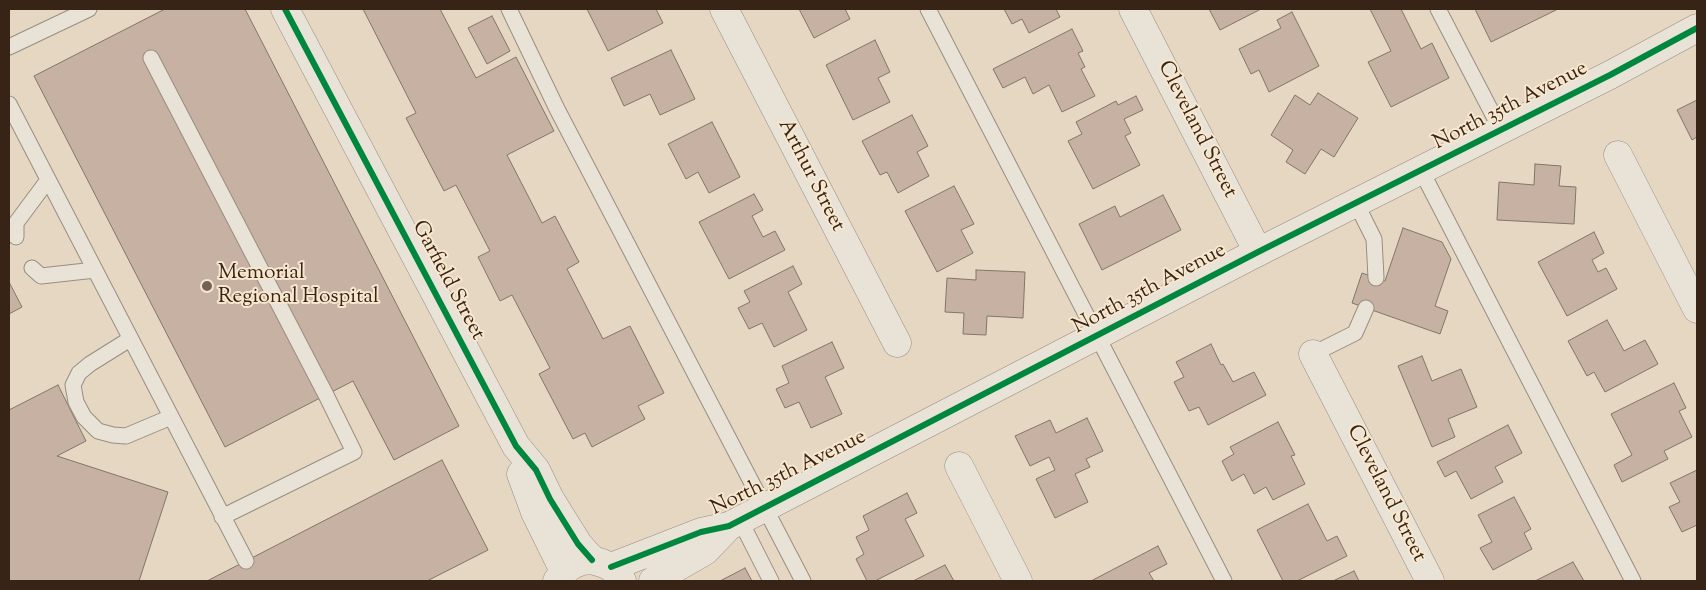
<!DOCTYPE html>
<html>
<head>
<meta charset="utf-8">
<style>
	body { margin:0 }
	#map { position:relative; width:1706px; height:590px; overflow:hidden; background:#e5d7c2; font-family:"Sorts Mill Goudy",serif }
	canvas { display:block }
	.frame { position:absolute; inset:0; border:10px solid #382416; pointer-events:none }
</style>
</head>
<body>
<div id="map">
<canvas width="1706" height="590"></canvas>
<div class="frame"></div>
</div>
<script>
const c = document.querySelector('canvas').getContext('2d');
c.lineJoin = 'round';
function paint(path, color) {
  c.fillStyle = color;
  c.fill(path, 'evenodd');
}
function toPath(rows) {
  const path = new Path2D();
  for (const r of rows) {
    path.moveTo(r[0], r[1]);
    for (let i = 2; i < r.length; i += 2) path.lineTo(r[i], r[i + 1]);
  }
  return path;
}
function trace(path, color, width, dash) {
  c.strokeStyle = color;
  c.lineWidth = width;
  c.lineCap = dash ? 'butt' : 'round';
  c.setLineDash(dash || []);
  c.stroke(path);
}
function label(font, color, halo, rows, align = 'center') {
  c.font = font + ' "Sorts Mill Goudy",serif';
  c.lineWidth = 4;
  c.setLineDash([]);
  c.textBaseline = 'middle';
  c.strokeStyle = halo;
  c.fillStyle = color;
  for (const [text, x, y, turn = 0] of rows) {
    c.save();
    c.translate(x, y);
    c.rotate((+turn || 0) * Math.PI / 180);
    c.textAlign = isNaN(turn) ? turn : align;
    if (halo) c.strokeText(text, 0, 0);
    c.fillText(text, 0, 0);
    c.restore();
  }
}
const building = toPath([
	[165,9,245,9,459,426,394,460,353,381,225,447,34,76,165,9],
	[363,9,440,9,476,78,516,57,554,131,507,155,542,223,555,216,579,262,567,269,603,339,630,326,664,393,638,406,645,419,592,447,585,433,573,439,539,374,550,368,512,295,500,301,478,257,490,251,456,185,444,191,406,118,416,113,363,9],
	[587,9,656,9,663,23,608,51,587,9],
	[799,9,845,9,850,19,814,38,799,9],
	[1004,9,1056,9,1060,17,1029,33,1022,19,1012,24,1004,9],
	[1209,9,1261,9,1220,30,1209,9],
	[1370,9,1401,9,1421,49,1432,43,1449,78,1391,107,1368,62,1391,51,1370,9],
	[1475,9,1558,9,1491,42,1475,9],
	[1292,12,1319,66,1269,92,1259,70,1251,74,1239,49,1281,28,1277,20,1292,12],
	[492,16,510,51,487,64,468,28,492,16],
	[1072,29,1083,51,1078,53,1085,67,1081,69,1095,96,1062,112,1049,85,1033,94,1025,77,1003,88,993,69,1072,29],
	[875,40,890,72,878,78,890,102,853,120,826,65,875,40],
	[671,50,695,99,660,115,650,94,624,106,611,78,671,50],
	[1318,93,1358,118,1334,157,1321,149,1305,174,1286,162,1293,150,1271,135,1295,95,1310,105,1318,93],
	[1136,96,1143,110,1124,119,1131,133,1125,136,1140,165,1093,189,1068,141,1082,134,1076,122,1116,101,1118,105,1136,96],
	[1697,100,1697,137,1692,140,1677,110,1697,100],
	[912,115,928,146,917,152,929,176,898,193,887,172,880,175,862,141,912,115],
	[712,122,740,177,709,193,698,172,686,179,668,144,712,122],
	[1535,164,1561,166,1559,186,1576,187,1574,224,1497,220,1499,182,1534,185,1535,164],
	[954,186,974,224,961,230,973,253,937,272,905,211,954,186],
	[754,194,763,210,752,216,763,237,775,231,785,250,729,279,699,222,754,194],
	[1163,195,1181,230,1102,270,1079,224,1115,206,1120,217,1163,195],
	[1403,228,1442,242,1451,259,1435,306,1448,311,1440,334,1352,303,1362,273,1385,281,1403,228],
	[1594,232,1604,253,1592,260,1598,272,1606,268,1617,289,1567,316,1538,262,1594,232],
	[793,266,802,284,788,292,807,330,774,347,762,323,749,329,738,308,750,302,744,291,793,266],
	[976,270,1025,272,1023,318,987,316,986,335,963,334,964,313,945,312,947,278,976,280,976,270],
	[9,282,22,307,9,314,9,282],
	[1607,320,1624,351,1645,340,1658,364,1605,392,1594,372,1587,376,1568,341,1607,320],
	[832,342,844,368,825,377,842,414,811,428,799,402,785,408,776,389,789,383,782,366,832,342],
	[1211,344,1221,365,1223,364,1233,382,1254,372,1266,395,1208,425,1199,407,1189,411,1174,382,1184,377,1176,362,1211,344],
	[1422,356,1432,381,1461,369,1477,407,1448,419,1455,437,1432,447,1398,366,1422,356],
	[1674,383,1686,408,1679,411,1692,437,1664,451,1668,459,1622,482,1614,465,1632,455,1611,414,1674,383],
	[58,385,86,441,57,456,168,492,139,581,9,581,9,410,58,385],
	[1087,418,1103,451,1086,459,1090,467,1075,474,1088,502,1055,518,1036,479,1055,470,1049,457,1030,466,1015,436,1050,420,1056,433,1087,418],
	[1278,422,1295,455,1291,456,1305,484,1273,500,1266,487,1254,494,1244,474,1232,481,1222,461,1234,454,1230,447,1278,422],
	[1508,425,1522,453,1495,467,1503,482,1471,499,1456,471,1445,477,1437,462,1508,425],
	[442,460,488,550,427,581,207,581,442,460],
	[1697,470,1697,525,1682,532,1669,507,1680,502,1670,483,1697,470],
	[907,493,917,513,905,519,924,556,875,581,867,581,856,559,864,554,856,537,869,530,863,516,907,493],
	[1514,497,1531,529,1524,533,1532,549,1493,570,1480,548,1492,542,1478,515,1514,497],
	[1308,504,1327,541,1337,536,1347,556,1297,581,1283,581,1257,530,1308,504],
	[1158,546,1167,564,1149,573,1154,581,1091,581,1158,546],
	[1573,562,1584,581,1535,581,1573,562],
	[945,565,954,581,913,581,945,565],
	[745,568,752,581,720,581,745,568],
	[1354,571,1359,581,1333,581,1354,571]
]);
const service = toPath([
	[509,9,557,109,803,581],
	[928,9,1224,581],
	[1438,9,1501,130],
	[9,47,89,9],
	[151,58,326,395,354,452,222,517],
	[9,104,246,561],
	[1421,170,1633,581],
	[1356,203,1374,239,1376,278],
	[16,237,16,223,48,180],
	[32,268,41,276,95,270],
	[130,339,90,364,79,373,73,385,76,402,84,417,98,431,113,435,126,436,171,417],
	[1313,354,1355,333,1366,308],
	[740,520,771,581]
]);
const minor = toPath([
	[285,9,516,446,536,470,550,499,578,544,592,560],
	[724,9,897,343],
	[1133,9,1258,252],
	[1618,155,1697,309],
	[1313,354,1430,581],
	[959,466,1018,581],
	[521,474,535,512,564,571]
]);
const tertiary = toPath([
	[611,567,701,532,729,526,1258,252,1610,75,1697,28],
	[557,581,564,571,572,565,582,561,592,560,602,563,611,567,619,575,622,581],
	[653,581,705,551,729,526]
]);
const cycleway = toPath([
	[285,9,516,446,536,470,550,499,578,544,592,560],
	[611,567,701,532,729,526,1258,252,1610,75,1697,28]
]);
const markers = [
	[207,286,6,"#756352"]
];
const streetNames = [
	["North 35th Avenue",1511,107,-27],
	["Cleveland Street",1196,130,63],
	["Arthur Street",810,176,63],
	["Garfield Street",447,281,62],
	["North 35th Avenue",1150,290,-28],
	["North 35th Avenue",789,474,-26],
	["Cleveland Street",1385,494,63]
];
const poiNames = [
	["Memorial",218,274],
	["Regional Hospital",218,298]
];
paint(building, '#c6b1a3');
trace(building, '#807669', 1);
trace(service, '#998e81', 17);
trace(minor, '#998e81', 29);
trace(tertiary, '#998e81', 29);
trace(service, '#e9e2d7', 15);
trace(minor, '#e9e2d7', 28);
trace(tertiary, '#e9e2d7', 28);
trace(cycleway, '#00873e', 6);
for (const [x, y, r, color] of markers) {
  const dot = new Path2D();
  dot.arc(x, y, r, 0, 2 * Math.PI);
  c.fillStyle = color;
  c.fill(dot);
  trace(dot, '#f7e7ce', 2);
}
label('21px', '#382416', '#f7e7ce', streetNames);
label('21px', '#382416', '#f7e7ce', poiNames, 'left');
</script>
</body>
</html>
